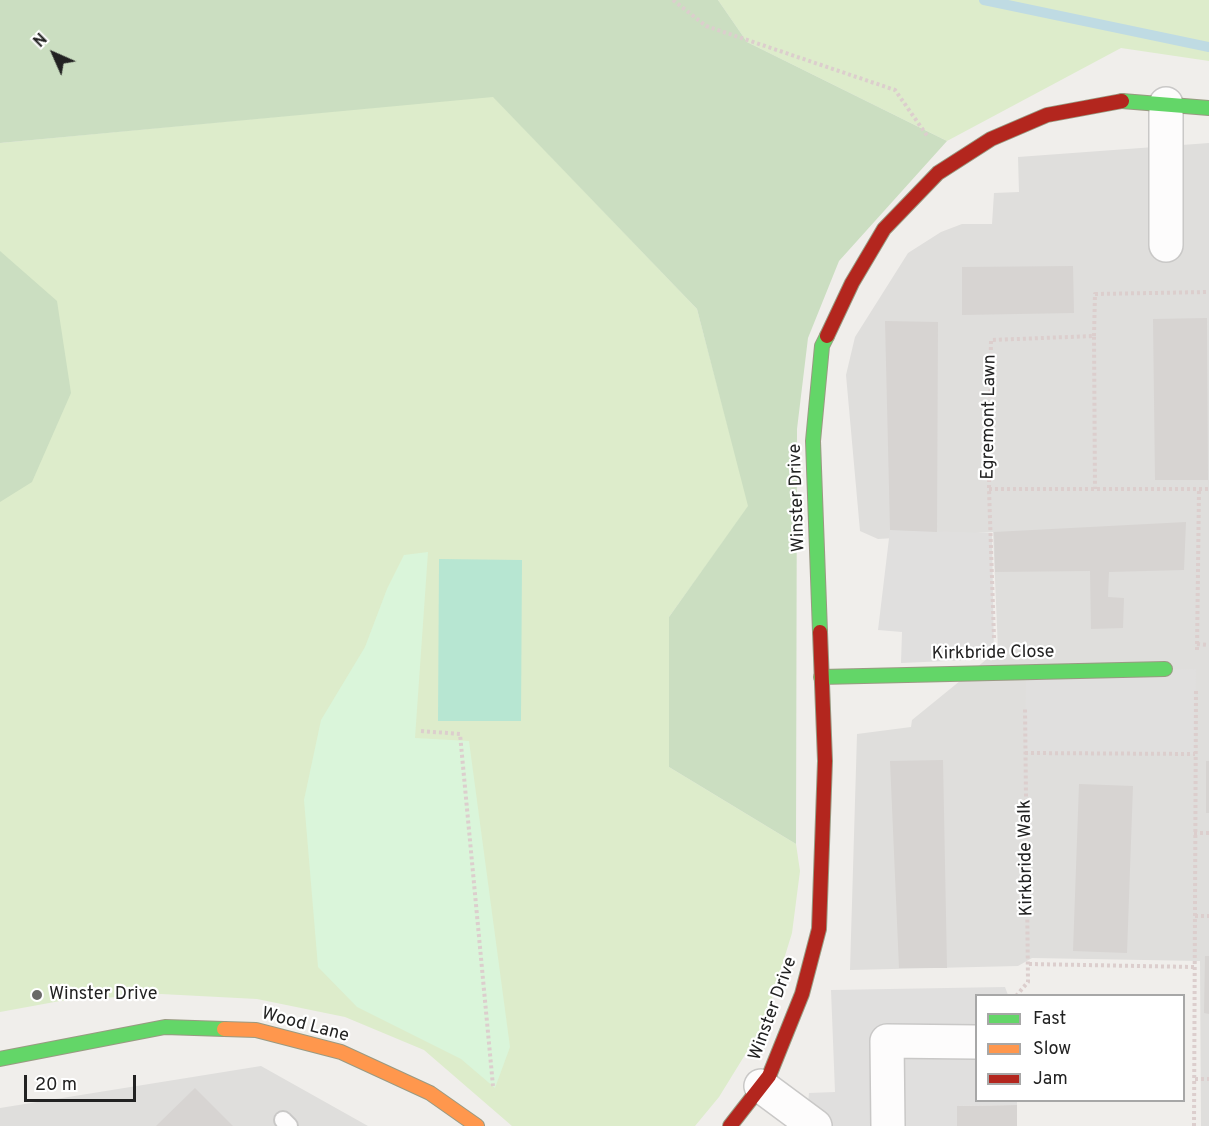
<!DOCTYPE html>
<html>
<head>
<meta charset="utf-8">
<style>
	body { margin:0 }
	#map { position:relative; width:1209px; height:1126px; overflow:hidden; background:#f0eeeb; font-family:Overpass,sans-serif }
	canvas { display:block }
	.legend { position:absolute; left:975px; top:994px; width:210px; height:108px; box-sizing:border-box; background:#fff; border:2px solid #a7a7a7; margin:0; padding:8px 10px; list-style:none; font-size:18px; color:#222 }
	.legend li { display:flex; align-items:center; gap:12px; height:30px }
	.legend b { width:30px; border:2px solid #a7a7a7 }
	.north { position:absolute; left:24px; top:24px; width:60px; height:60px; -webkit-text-stroke:4px #fff; paint-order:stroke; rotate:315deg; font-size:16px; font-weight:700; line-height:24px; text-align:center; color:#222 }
	.north::after { content:''; display:block; margin:auto; width:21px; height:27px; background:#222; clip-path:polygon(50% 0,100% 100%,50% 72%,0 100%) }
	.scale { position:absolute; left:24px; top:1075px; width:112px; height:27px; box-sizing:border-box; border:3px solid #222; border-top:0; padding-left:8px; font-size:18px; line-height:21px; white-space:nowrap; color:#222; -webkit-text-stroke:4px #fff; paint-order:stroke }
</style>
</head>
<body>
<div id="map">
<canvas width="1209" height="1126"></canvas>
<ul class="legend">
<li><b style="height:8px;background:#63d668"></b>Fast</li>
<li><b style="height:8px;background:#ff974d"></b>Slow</li>
<li><b style="height:8px;background:#b3261e"></b>Jam</li>
</ul>
<div class="north">N</div>
<div class="scale">20 m</div>
</div>
<script>
const c = document.querySelector('canvas').getContext('2d');
c.lineJoin = 'round';
function paint(path, color) {
  c.fillStyle = color;
  c.fill(path, 'evenodd');
}
function toPath(rows) {
  const path = new Path2D();
  for (const r of rows) {
    path.moveTo(r[0], r[1]);
    for (let i = 2; i < r.length; i += 2) path.lineTo(r[i], r[i + 1]);
  }
  return path;
}
function trace(path, color, width, dash) {
  c.strokeStyle = color;
  c.lineWidth = width;
  c.lineCap = dash ? 'butt' : 'round';
  c.setLineDash(dash || []);
  c.stroke(path);
}
function label(font, color, halo, rows, align = 'center') {
  c.font = font + ' Overpass,sans-serif';
  c.lineWidth = 4.5;
  c.setLineDash([]);
  c.textBaseline = 'middle';
  c.strokeStyle = halo;
  c.fillStyle = color;
  for (const [text, x, y, turn = 0] of rows) {
    c.save();
    c.translate(x, y);
    c.rotate((+turn || 0) * Math.PI / 180);
    c.textAlign = isNaN(turn) ? turn : align;
    if (halo) c.strokeText(text, 0, 0);
    c.fillText(text, 0, 0);
    c.restore();
  }
}
const residential = toPath([
	[1209,143,1209,1126,1201,1126,1200,961,1032,958,1018,966,850,970,857,734,911,727,912,720,998,650,993,532,878,539,860,531,846,375,855,337,908,253,941,232,962,224,992,224,994,193,1019,192,1018,157],
	[261,1066,368,1126,0,1126,0,1108]
]);
const grass = toPath([
	[718,0,1209,0,1209,61,1121,48,947,141,747,42],
	[493,96,697,309,749,506,669,617,669,767,796,844,800,871,792,933,764,1024,719,1097,695,1126,512,1126,424,1050,345,1017,257,999,161,994,60,1001,0,1012,0,143]
]);
const forest = toPath([
	[0,0,718,0,747,42,947,141,839,261,808,338,797,429,796,844,669,767,669,617,748,506,697,309,493,97,0,143],
	[0,251,57,301,71,393,32,482,0,502]
]);
const park = toPath([
	[428,552,415,738,469,741,510,1047,495,1088,461,1059,357,1007,318,967,304,800,321,720,365,647,387,589,404,555]
]);
const pitch = toPath([
	[439,559,522,560,521,721,438,721]
]);
const parking = toPath([
	[890,530,992,533,994,659,901,663,902,632,878,630],
	[1196,669,1195,754,1025,753,1026,671],
	[1005,987,1008,995,976,996,976,1100,1017,1101,1017,1105,957,1106,957,1126,806,1126,809,1093,835,1092,831,990]
]);
const stream = toPath([
	[984,0,1209,47]
]);
const building = toPath([
	[1073,266,1074,313,962,315,962,267],
	[1207,318,1208,480,1155,480,1153,319],
	[885,321,938,322,937,532,890,530],
	[1186,522,1184,570,1109,572,1108,597,1124,598,1123,628,1091,629,1090,571,995,572,994,532],
	[943,760,947,968,899,968,890,761],
	[1206,761,1209,761,1209,813,1206,813],
	[1079,784,1133,786,1127,953,1073,951],
	[1205,956,1209,956,1209,1014,1204,1013],
	[195,1088,233,1126,156,1126],
	[1017,1105,1017,1126,957,1126,957,1106]
]);
const path = toPath([
	[673,0,706,26,895,90,928,137],
	[1094,336,1095,294,1209,292],
	[989,489,1209,489],
	[994,638,989,489,991,340,1094,336,1095,489],
	[1197,644,1209,645],
	[1197,650,1199,489],
	[421,731,460,734,493,1086],
	[1025,753,1195,754],
	[1194,833,1209,833],
	[1195,916,1209,916],
	[1029,964,1194,967],
	[1016,996,1028,982,1025,707],
	[1195,1079,1209,1079],
	[1194,1126,1196,688]
]);
const lane = toPath([
	[283,1120,289,1126]
]);
const street = toPath([
	[1166,104,1166,245],
	[761,1086,815,1126],
	[888,1126,887,1041,976,1042]
]);
const fast = toPath([
	[1122,101,1209,108],
	[820,632,813,441,822,346,827,336],
	[821,677,1165,669],
	[0,1059,165,1027,224,1029]
]);
const slow = toPath([
	[224,1029,256,1030,341,1052,430,1093,477,1126]
]);
const jam = toPath([
	[827,336,852,283,884,229,938,173,991,139,1047,115,1122,101],
	[730,1126,769,1076,802,994,819,929,825,761,820,632]
]);
const markers = [
	[37,995,6,"#6a6968"]
];
const streetNames = [
	["Egremont Lawn",990,417,-89],
	["Winster Drive",798,498,-92],
	["Kirkbride Close",993,654,-1],
	["Kirkbride Walk",1027,858,-91],
	["Winster Drive",774,1009,-70],
	["Wood Lane",305,1026,15]
];
const poiNames = [
	["Winster Drive",49,995]
];
paint(residential, '#dfdedc');
paint(grass, '#ddeccb');
paint(forest, '#cbdec1');
paint(park, '#daf5da');
paint(pitch, '#b7e6d2');
paint(parking, '#e0dfde');
trace(stream, '#bfdbe3', 10);
paint(building, '#d7d4d2');
trace(lane, '#c9c8c7', 20);
trace(street, '#c9c8c7', 36);
trace(fast, '#999a82', 16);
trace(slow, '#999a82', 16);
trace(jam, '#999a82', 16);
trace(path, '#dccecd', 4, [3, 3]);
trace(lane, '#fdfcfc', 16);
trace(street, '#fdfcfc', 33);
trace(fast, '#63d668', 14);
trace(slow, '#ff974d', 14);
trace(jam, '#b3261e', 14);
for (const [x, y, r, color] of markers) {
  const dot = new Path2D();
  dot.arc(x, y, r, 0, 2 * Math.PI);
  c.fillStyle = color;
  c.fill(dot);
  trace(dot, '#fff', 2);
}
label('18px', '#222', '#fff', streetNames);
label('18px', '#222', '#fff', poiNames, 'left');
</script>
</body>
</html>
